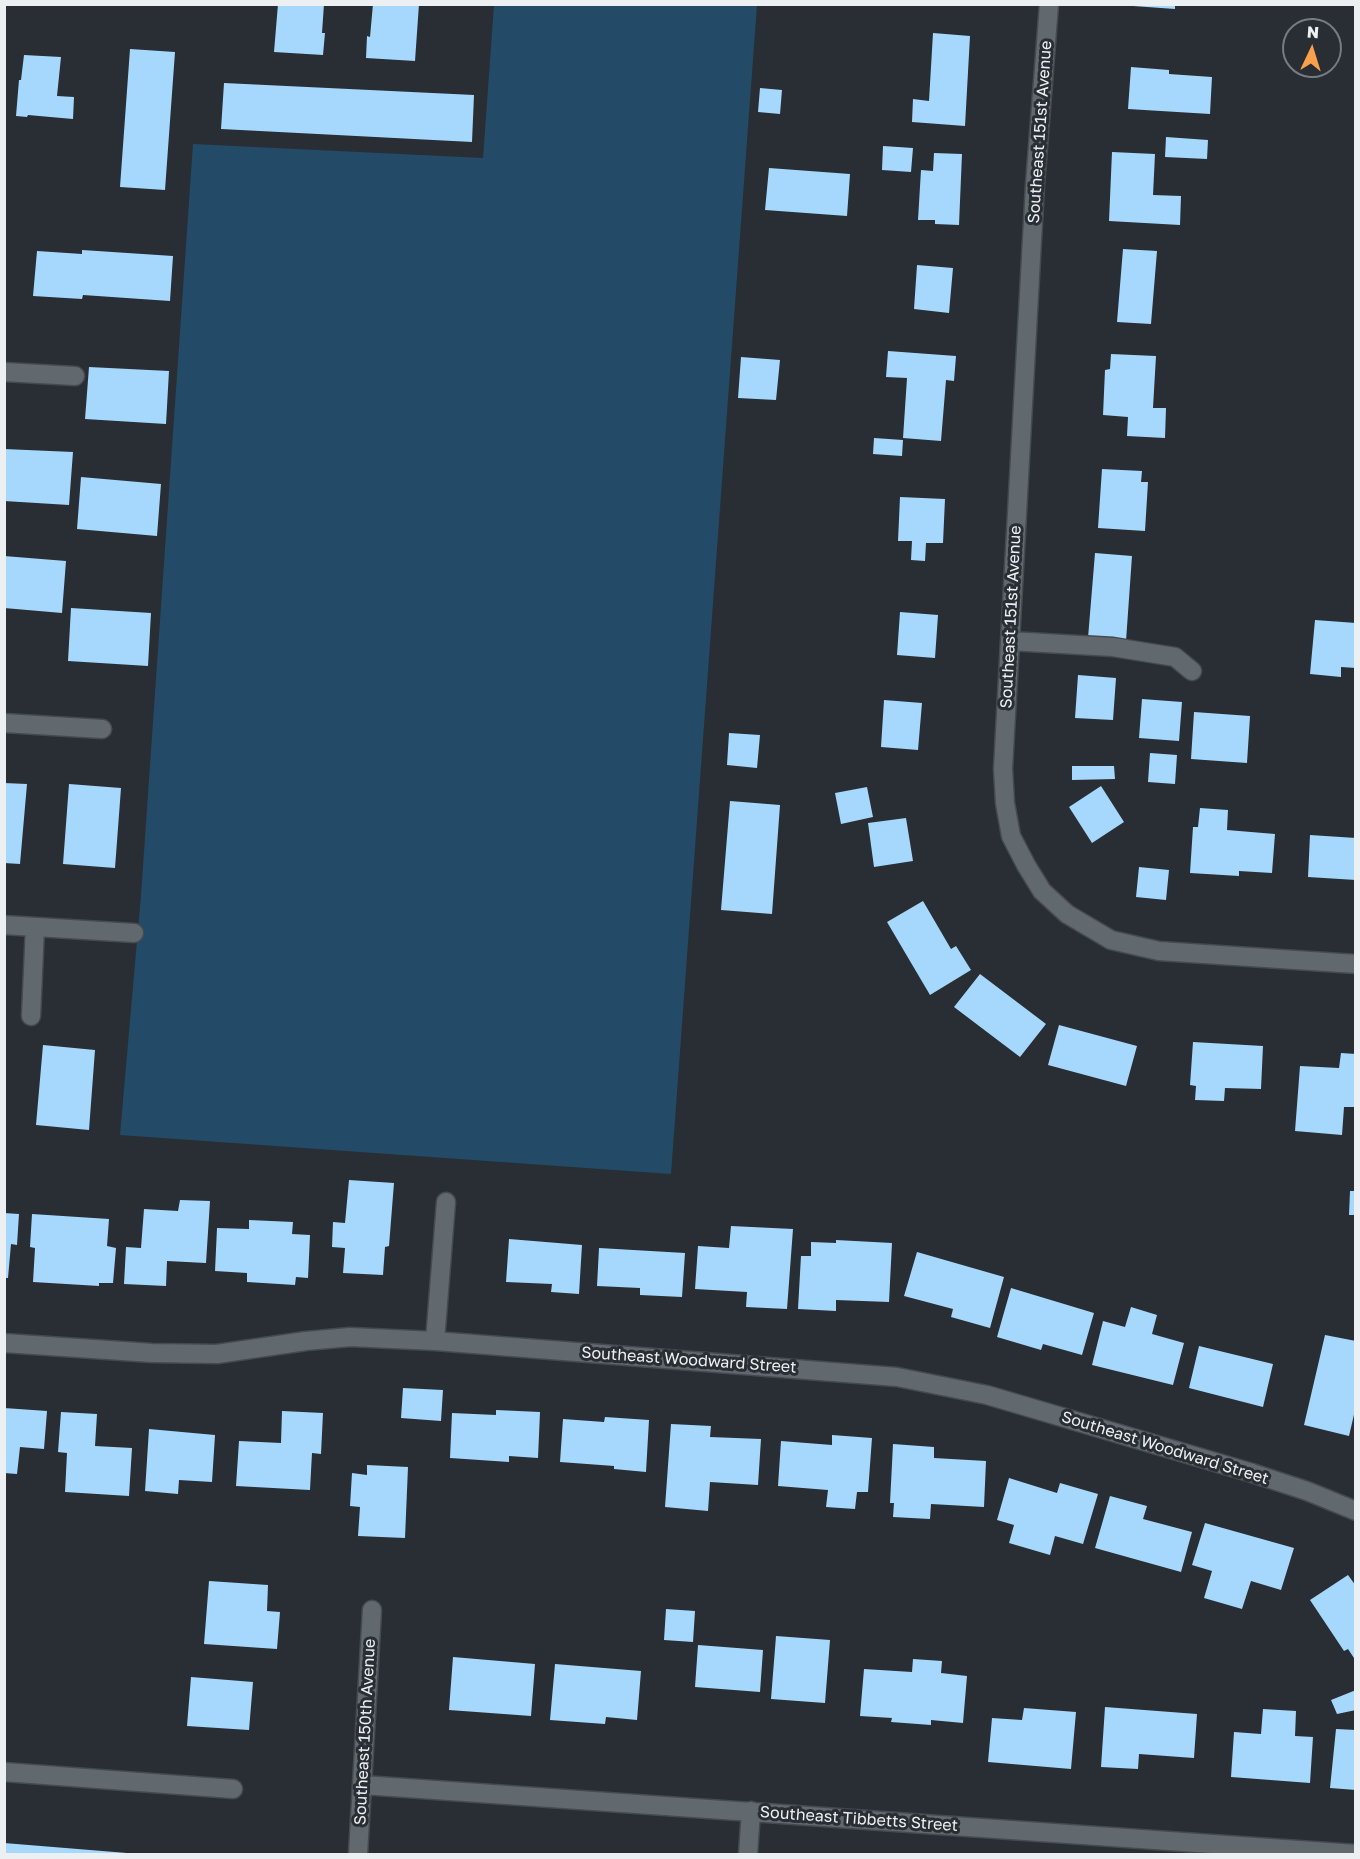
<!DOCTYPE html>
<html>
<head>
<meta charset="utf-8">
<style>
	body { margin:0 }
	#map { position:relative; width:1360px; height:1859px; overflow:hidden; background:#282e33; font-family:"Golos Text",sans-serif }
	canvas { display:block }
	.frame { position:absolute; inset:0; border:6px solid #ecf0f3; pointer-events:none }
	.north { position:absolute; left:1282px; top:18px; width:60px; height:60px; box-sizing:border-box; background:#282e33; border:2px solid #767c80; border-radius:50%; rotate:4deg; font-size:16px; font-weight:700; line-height:24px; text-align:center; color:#ecf0f3 }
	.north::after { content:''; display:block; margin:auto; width:21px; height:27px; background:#f8a04b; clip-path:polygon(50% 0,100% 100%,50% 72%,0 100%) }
</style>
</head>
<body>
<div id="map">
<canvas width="1360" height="1859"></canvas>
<div class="frame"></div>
<div class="north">N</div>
</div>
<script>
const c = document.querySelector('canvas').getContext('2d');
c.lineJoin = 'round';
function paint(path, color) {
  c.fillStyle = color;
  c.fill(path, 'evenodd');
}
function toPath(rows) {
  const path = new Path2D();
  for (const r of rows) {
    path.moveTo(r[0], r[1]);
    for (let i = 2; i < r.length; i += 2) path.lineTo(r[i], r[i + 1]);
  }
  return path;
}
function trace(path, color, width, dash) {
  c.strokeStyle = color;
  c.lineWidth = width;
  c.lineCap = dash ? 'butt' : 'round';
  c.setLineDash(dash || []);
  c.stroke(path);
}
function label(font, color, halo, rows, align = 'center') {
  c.font = font + ' "Golos Text",sans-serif';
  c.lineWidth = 6;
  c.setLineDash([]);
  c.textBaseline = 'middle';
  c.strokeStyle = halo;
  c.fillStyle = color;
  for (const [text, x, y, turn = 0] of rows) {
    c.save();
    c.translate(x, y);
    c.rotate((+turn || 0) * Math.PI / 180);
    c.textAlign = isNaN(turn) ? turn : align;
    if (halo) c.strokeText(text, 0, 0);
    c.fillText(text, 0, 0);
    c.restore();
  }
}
const green = toPath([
	[494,5,757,5,671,1174,120,1135,141,895,193,144,483,158]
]);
const building = toPath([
	[278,4,324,4,322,33,325,33,323,55,274,52],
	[373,4,419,4,415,61,366,58,367,36,370,37],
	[1133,4,1175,4,1175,9,1133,6],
	[933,33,970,36,965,126,912,122,913,99,929,101],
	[130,49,175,52,165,190,120,187],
	[24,55,61,57,57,96,74,97,73,119,28,115,27,117,16,116,19,80,21,80],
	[1131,67,1169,70,1169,74,1212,77,1210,114,1128,109],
	[224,83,474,95,472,142,221,129],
	[760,88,782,90,780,114,758,112],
	[1166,137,1208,140,1207,159,1165,157],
	[883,146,913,148,911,172,882,170],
	[1112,152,1155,154,1153,195,1181,196,1180,225,1109,221],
	[934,153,962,154,959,225,935,224,935,220,918,220,921,170,933,171],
	[769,168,850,174,847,216,765,210],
	[1123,249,1157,251,1151,324,1117,322],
	[82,250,173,256,170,301,83,295,82,299,33,296,37,251,82,254],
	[917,265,953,268,949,313,914,309],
	[888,351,956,356,954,381,946,380,941,441,903,438,907,378,886,377],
	[1111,354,1156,356,1153,408,1166,408,1165,438,1127,436,1128,417,1103,415,1105,370,1110,369],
	[741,357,780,360,776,400,738,398],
	[89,367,169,371,166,424,85,419],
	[874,438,903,440,902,456,873,454],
	[4,449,73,452,69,505,4,501],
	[1102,469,1142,471,1141,482,1148,482,1145,531,1098,528],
	[81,477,161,484,157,536,77,529],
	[900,497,945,499,943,543,926,543,925,561,911,560,912,541,898,541],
	[1095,553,1132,556,1126,641,1088,638],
	[4,556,66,561,62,613,4,608],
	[71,608,151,613,148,666,68,661],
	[900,612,938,615,935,658,897,655],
	[1315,620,1356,623,1356,668,1341,667,1341,677,1310,674],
	[1078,675,1116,678,1113,720,1075,718],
	[1142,699,1182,702,1179,741,1139,738],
	[884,700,922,703,918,750,881,747],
	[1194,712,1250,716,1247,763,1191,759],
	[729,733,760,735,757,768,727,765],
	[1150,753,1177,755,1175,784,1148,782],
	[1072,766,1114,766,1115,779,1072,780],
	[4,783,27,784,20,864,4,863],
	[69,784,121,788,115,868,63,864],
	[1101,786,1124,822,1092,843,1069,807],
	[867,787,873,817,841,824,835,793],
	[730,801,780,805,772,914,721,910],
	[1200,808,1228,810,1227,830,1275,834,1272,873,1239,871,1239,876,1190,873,1193,827,1198,827],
	[906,818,913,861,874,867,868,823],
	[1310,835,1356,838,1356,880,1308,877],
	[1139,867,1169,870,1166,900,1136,897],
	[923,901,951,949,956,946,971,970,930,995,887,922],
	[980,974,1046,1024,1020,1057,954,1007],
	[1059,1025,1137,1046,1126,1086,1048,1065],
	[1193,1042,1263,1046,1261,1089,1225,1088,1224,1101,1195,1100,1196,1086,1190,1085],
	[43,1045,95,1050,89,1130,36,1125],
	[1341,1053,1356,1054,1356,1107,1344,1107,1342,1135,1295,1131,1300,1066,1339,1068],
	[349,1180,394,1183,389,1246,385,1247,383,1275,343,1273,345,1248,332,1247,333,1222,345,1223],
	[1350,1191,1356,1191,1356,1215,1349,1215],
	[180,1200,210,1201,206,1263,167,1261,166,1286,124,1284,126,1247,141,1248,144,1209,178,1211],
	[4,1213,19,1214,17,1245,11,1244,8,1278,4,1278],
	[32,1214,109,1219,107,1246,116,1248,113,1283,99,1283,99,1286,33,1282,35,1248,30,1247],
	[249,1220,293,1222,292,1234,310,1235,308,1278,296,1277,295,1285,247,1282,247,1273,215,1271,217,1228,249,1229],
	[731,1226,793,1229,787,1309,746,1307,747,1292,695,1289,698,1246,729,1248],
	[509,1239,582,1245,579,1294,551,1292,552,1284,506,1282],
	[836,1240,892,1243,889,1302,836,1300,836,1311,798,1309,801,1256,811,1256,811,1242,836,1243],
	[599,1248,685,1253,682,1297,640,1295,640,1288,597,1286],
	[917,1252,1004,1277,990,1328,951,1317,953,1309,904,1296],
	[1011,1288,1094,1313,1082,1355,1043,1344,1041,1350,997,1337],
	[1131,1307,1157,1315,1152,1334,1184,1343,1173,1385,1092,1365,1103,1321,1125,1327],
	[1325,1335,1356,1341,1356,1406,1349,1436,1304,1425],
	[1199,1346,1273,1364,1263,1407,1189,1388],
	[403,1388,443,1390,441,1421,401,1418],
	[4,1408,47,1411,44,1449,20,1447,17,1474,4,1473],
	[496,1410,540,1412,538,1458,509,1456,509,1462,450,1458,452,1413,496,1415],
	[282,1411,323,1413,321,1454,312,1453,310,1490,236,1486,239,1441,281,1443],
	[61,1412,97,1414,95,1446,132,1448,129,1496,65,1492,67,1453,58,1452],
	[605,1417,649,1420,646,1472,614,1469,614,1466,560,1462,563,1419,604,1422],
	[671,1424,711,1426,710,1437,761,1439,758,1485,710,1482,708,1511,665,1507],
	[149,1429,215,1435,212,1482,179,1480,178,1494,145,1491],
	[832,1435,872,1438,868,1492,857,1492,855,1509,826,1507,828,1490,778,1486,781,1441,832,1445],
	[893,1444,934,1447,934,1458,986,1461,984,1507,931,1504,930,1519,893,1517,894,1503,890,1503],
	[367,1465,408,1467,405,1538,358,1536,360,1507,350,1506,352,1473,367,1475],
	[1009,1478,1057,1493,1060,1483,1098,1494,1083,1544,1055,1536,1050,1555,1009,1543,1014,1525,997,1520],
	[1110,1496,1147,1506,1143,1519,1192,1532,1181,1572,1095,1548],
	[1205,1523,1294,1548,1281,1590,1251,1581,1242,1609,1204,1598,1212,1571,1192,1565],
	[1348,1575,1356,1586,1356,1661,1348,1649,1344,1651,1310,1600],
	[209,1581,268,1585,267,1611,280,1612,277,1649,204,1644],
	[666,1609,695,1611,693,1642,664,1640],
	[776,1636,830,1640,825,1703,771,1699],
	[698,1645,763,1650,760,1692,695,1687],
	[453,1657,535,1664,531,1716,449,1710],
	[913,1659,942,1661,941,1673,967,1676,963,1723,931,1720,931,1725,891,1722,892,1718,860,1716,864,1669,912,1672],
	[555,1664,641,1671,637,1720,606,1717,605,1724,550,1720],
	[191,1677,253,1682,249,1730,187,1726],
	[1356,1690,1356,1710,1337,1714,1331,1700],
	[1105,1707,1197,1714,1194,1758,1139,1754,1138,1769,1101,1767],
	[1024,1708,1076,1712,1071,1769,988,1762,992,1718,1022,1720],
	[1263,1709,1296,1711,1295,1736,1313,1737,1310,1783,1231,1777,1234,1732,1261,1734],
	[1336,1729,1356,1730,1356,1790,1330,1788],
	[4,1843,127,1853,127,1854,4,1854]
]);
const minor = toPath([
	[1049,4,1035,185,1003,769,1005,803,1011,836,1026,865,1042,891,1067,914,1111,940,1159,951,1356,964],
	[4,372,75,376],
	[1010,641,1113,647,1175,657,1192,671],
	[4,723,102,729],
	[4,925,134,933],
	[31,1016,35,927],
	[435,1341,446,1202],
	[4,1343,152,1353,217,1354,306,1341,350,1337,435,1341,897,1377,987,1395,1252,1473,1307,1491,1356,1511],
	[4,1772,233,1789],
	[363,1785,1356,1854],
	[358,1854,372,1610],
	[748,1854,751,1811]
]);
const streetNames = [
	["Southeast 151st Avenue",1040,132,-86],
	["Southeast 151st Avenue",1011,617,-87],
	["Southeast Woodward Street",689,1360,4],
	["Southeast Woodward Street",1165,1448,17],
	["Southeast 150th Avenue",365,1732,-87],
	["Southeast Tibbetts Street",859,1819,4]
];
paint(green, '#234b67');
paint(building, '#a6d8fe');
trace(minor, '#464a4f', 21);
trace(minor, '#62696e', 18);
label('16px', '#ecf0f3', '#282e33', streetNames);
</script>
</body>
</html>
